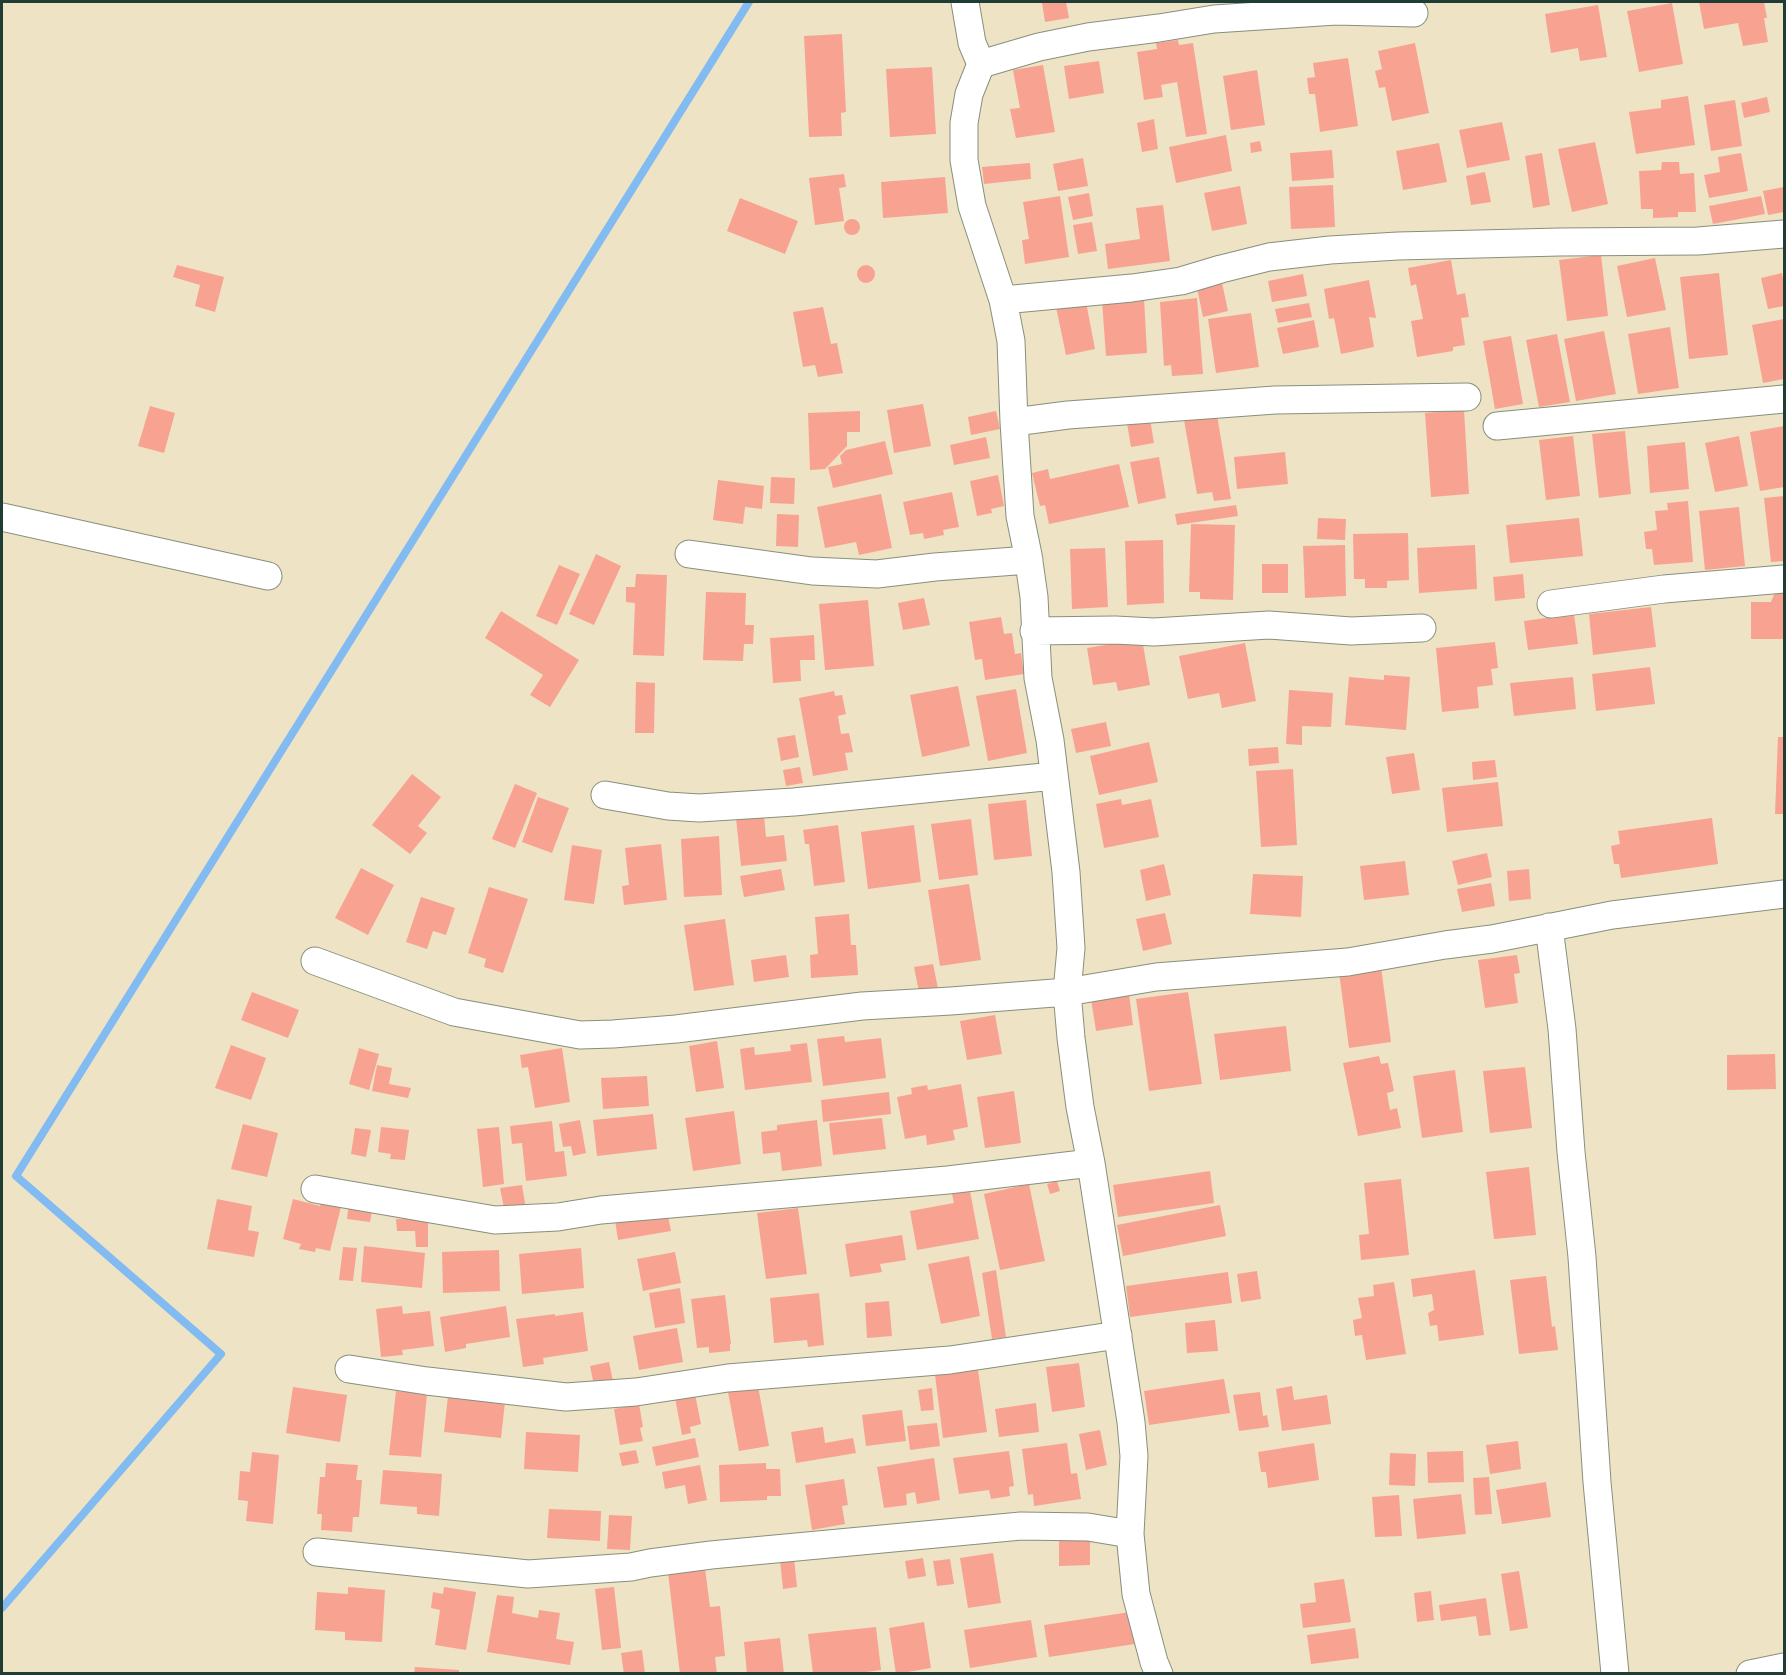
<!DOCTYPE html>
<html>
<head>
<meta charset="utf-8">
<style>
	body { margin:0 }
	#map { position:relative; width:1786px; height:1675px; overflow:hidden; background:#eee3c5; font-family:"IM FELL French Canon",serif }
	canvas { display:block }
	.frame { position:absolute; inset:0; border:3px solid #1f3d34; pointer-events:none }
</style>
</head>
<body>
<div id="map">
<canvas width="1786" height="1675"></canvas>
<div class="frame"></div>
</div>
<script>
const c = document.querySelector('canvas').getContext('2d');
c.lineJoin = 'round';
function toPath(rows) {
  const path = new Path2D();
  for (const r of rows) {
    if (r.length === 3) {
      path.moveTo(r[0] + r[2], r[1]);
      path.arc(r[0], r[1], r[2], 0, 2 * Math.PI);
      continue;
    }
    path.moveTo(r[0], r[1]);
    for (let i = 2; i < r.length; i += 2) path.lineTo(r[i], r[i + 1]);
  }
  return path;
}
function trace(path, color, width, dash) {
  c.strokeStyle = color;
  c.lineWidth = width;
  c.lineCap = dash ? 'butt' : 'round';
  c.setLineDash(dash || []);
  c.stroke(path);
}
function paint(path, color) {
  c.fillStyle = color;
  c.fill(path, 'evenodd');
}
const stream = toPath([
	[2,1608,221,1354,16,1176,749,2]
]);
const building = toPath([
	[1052,2,1066,2,1069,18,1045,22,1042,3],
	[1699,2,1764,2,1767,18,1764,18,1768,42,1743,46,1738,23,1704,29],
	[1672,3,1683,64,1639,72,1627,11],
	[1598,5,1607,57,1580,61,1578,48,1551,53,1545,14],
	[842,34,846,112,841,113,842,136,809,137,804,36],
	[1178,40,1179,45,1193,43,1207,134,1186,137,1177,82,1161,85,1163,97,1144,100,1137,52,1157,49,1156,43],
	[1415,43,1429,113,1392,121,1385,87,1379,88,1375,71,1382,69,1378,51],
	[1348,58,1358,126,1320,132,1315,94,1309,94,1307,78,1315,77,1313,63],
	[1099,61,1104,93,1069,99,1064,66],
	[1043,65,1055,132,1016,138,1010,109,1020,108,1013,70],
	[932,67,936,134,890,137,886,69],
	[1257,70,1265,125,1231,130,1223,76],
	[1688,96,1695,145,1636,154,1629,112,1661,108,1661,100],
	[1767,97,1770,112,1744,118,1741,103],
	[1735,100,1742,146,1711,151,1704,105],
	[1154,119,1158,149,1142,152,1137,123],
	[1502,122,1510,160,1467,168,1459,130],
	[1226,135,1232,171,1176,183,1169,147],
	[1260,141,1262,151,1251,153,1250,143],
	[1595,142,1608,204,1572,212,1558,149],
	[1439,143,1447,182,1403,190,1396,151],
	[1332,150,1334,178,1292,181,1290,153],
	[1542,153,1550,205,1533,208,1525,156],
	[1741,153,1748,191,1709,198,1704,175,1720,172,1718,157],
	[1083,158,1088,186,1058,191,1053,164],
	[1662,162,1679,162,1680,174,1694,173,1696,212,1678,212,1678,217,1653,218,1653,209,1641,209,1639,171,1661,170],
	[1030,163,1031,179,984,184,982,167],
	[1485,172,1491,202,1471,205,1466,176],
	[844,174,846,187,839,188,844,221,815,225,809,178],
	[945,177,948,213,883,218,881,182],
	[1333,185,1335,227,1291,229,1289,187],
	[1240,186,1247,224,1212,231,1204,193],
	[1784,187,1784,212,1768,215,1763,191],
	[1089,193,1093,216,1073,220,1068,197],
	[1060,196,1069,257,1025,264,1022,240,1029,239,1023,202],
	[1761,196,1765,214,1713,224,1709,206],
	[740,198,798,221,785,254,727,231],
	[1163,205,1170,261,1108,269,1105,244,1140,239,1136,208],
	[852,227,8],
	[1092,222,1097,251,1078,254,1073,225],
	[1601,255,1608,316,1567,321,1559,260],
	[1655,258,1666,310,1627,317,1617,266],
	[1451,260,1457,295,1465,293,1469,317,1461,318,1465,345,1453,347,1453,351,1417,357,1411,321,1423,319,1416,284,1411,286,1408,268],
	[177,265,224,277,215,312,195,306,200,285,173,277],
	[866,274,9],
	[1719,273,1728,355,1689,359,1680,277],
	[1782,273,1784,285,1784,306,1768,309,1761,278],
	[1303,274,1307,296,1272,302,1268,281],
	[1221,278,1228,311,1203,317,1196,283],
	[1369,280,1376,318,1369,317,1374,347,1341,354,1334,318,1329,319,1324,289],
	[1144,298,1147,353,1106,356,1102,301],
	[1197,298,1203,374,1172,376,1171,365,1164,366,1160,302],
	[1086,302,1095,349,1066,355,1056,307],
	[1309,303,1312,317,1278,323,1275,309],
	[823,307,831,344,837,343,843,373,818,377,815,365,803,367,793,312],
	[1251,313,1259,367,1216,373,1208,319],
	[1784,319,1784,379,1763,383,1752,325],
	[1314,320,1319,347,1283,354,1277,328],
	[1670,327,1679,388,1638,394,1628,334],
	[1604,331,1616,394,1576,401,1564,339],
	[1557,334,1570,402,1539,407,1526,340],
	[1511,336,1523,404,1495,409,1483,341],
	[923,404,931,446,894,453,887,410],
	[150,406,175,413,164,453,138,446],
	[1464,410,1469,494,1431,497,1425,413],
	[860,411,860,432,847,432,847,446,825,469,810,470,808,413],
	[996,411,1000,429,971,435,968,417],
	[1217,415,1231,499,1214,501,1212,492,1197,494,1184,420],
	[1150,419,1154,443,1131,447,1127,423],
	[1784,426,1784,487,1760,491,1750,432],
	[1625,431,1631,494,1599,498,1592,434],
	[1573,436,1580,496,1546,500,1539,440],
	[1739,436,1748,486,1715,492,1705,443],
	[986,437,990,458,954,465,950,445],
	[885,441,893,474,833,488,828,467,842,464,840,456,846,450],
	[1685,442,1689,489,1650,493,1647,446],
	[1285,452,1288,484,1237,489,1234,457],
	[1159,457,1166,498,1138,504,1130,462],
	[1119,464,1129,507,1049,524,1045,505,1040,506,1032,473,1048,469,1050,479],
	[998,475,1004,506,991,509,992,513,977,516,970,481],
	[771,477,795,478,794,504,770,503],
	[718,480,764,486,762,509,745,507,743,524,713,520],
	[952,492,959,527,943,530,944,535,924,539,923,533,910,535,903,502],
	[881,494,892,548,859,555,856,542,825,548,817,507],
	[1784,496,1784,561,1771,562,1764,498],
	[1688,501,1693,562,1654,565,1652,549,1646,549,1644,532,1657,530,1655,511,1668,510,1667,503],
	[1236,505,1238,516,1177,525,1175,514],
	[1739,507,1745,566,1705,570,1699,511],
	[777,514,799,515,798,547,776,546],
	[1318,518,1346,519,1345,540,1317,539],
	[1579,518,1583,556,1510,563,1506,525],
	[1191,524,1235,525,1233,600,1200,599,1200,592,1189,592],
	[1408,533,1409,580,1387,581,1387,588,1365,588,1365,579,1354,579,1353,534],
	[1163,540,1164,603,1127,605,1125,541],
	[1345,545,1346,596,1305,598,1303,546],
	[1475,545,1477,589,1419,593,1417,548],
	[1105,548,1108,607,1072,609,1070,549],
	[596,554,621,566,594,625,569,614],
	[1262,564,1288,564,1288,593,1262,593],
	[559,565,580,574,557,625,536,616],
	[636,574,667,575,664,656,633,655,635,603,626,602,626,587,635,587],
	[1523,574,1525,598,1495,601,1493,577],
	[706,592,746,593,745,625,754,625,753,644,744,644,743,661,703,660],
	[1775,592,1784,592,1784,639,1751,639,1751,602,1771,602],
	[924,598,930,625,903,630,898,603],
	[868,600,874,666,825,670,819,604],
	[1651,607,1656,647,1593,655,1589,614],
	[501,611,579,660,550,707,530,695,543,675,485,638],
	[1574,614,1578,644,1528,650,1524,621],
	[1001,617,1004,634,1012,633,1015,654,1021,653,1024,674,985,680,982,659,975,660,969,622],
	[814,635,815,660,800,660,801,681,773,683,770,638],
	[1142,639,1150,685,1118,691,1116,682,1093,685,1087,648],
	[1495,642,1498,668,1491,669,1493,685,1477,687,1479,708,1442,712,1436,648],
	[1245,643,1256,701,1222,708,1219,693,1188,699,1179,656],
	[1650,667,1655,704,1596,711,1592,674],
	[1384,675,1410,677,1406,730,1345,725,1349,677,1384,680],
	[1573,677,1576,709,1514,716,1510,683],
	[636,682,655,683,654,733,635,733],
	[958,686,970,746,922,757,910,695],
	[1016,689,1027,753,988,761,976,696],
	[1289,690,1333,693,1331,727,1302,726,1302,745,1286,744],
	[834,691,835,696,842,695,846,714,838,716,841,734,849,733,853,752,845,753,848,770,813,776,799,698],
	[1106,722,1111,746,1076,753,1071,729],
	[795,735,799,757,781,761,777,738],
	[1778,737,1784,737,1784,814,1775,814],
	[1149,742,1158,782,1099,795,1090,756],
	[1278,747,1279,763,1249,766,1248,749],
	[1414,753,1420,790,1392,794,1386,757],
	[1495,760,1497,777,1473,780,1472,762],
	[800,767,803,783,786,786,783,770],
	[1293,769,1297,845,1261,847,1256,771],
	[412,774,441,797,418,826,427,833,410,854,372,825],
	[1498,782,1503,826,1447,832,1442,788],
	[515,784,537,793,515,848,492,839],
	[538,797,569,808,552,853,522,842],
	[1121,799,1122,805,1151,799,1159,837,1104,848,1096,804],
	[1026,800,1032,856,994,860,988,804],
	[764,816,766,837,784,835,787,861,741,866,736,818],
	[1712,818,1718,864,1621,878,1619,864,1614,864,1611,846,1620,844,1618,831],
	[971,819,978,875,939,880,931,824],
	[838,825,845,882,814,886,809,844,805,844,803,830],
	[914,825,921,882,868,889,861,832],
	[719,836,722,895,684,897,681,839],
	[661,844,667,900,624,905,622,886,629,885,625,848],
	[572,845,602,850,594,904,564,900],
	[1487,853,1492,877,1458,885,1452,861],
	[1405,861,1409,895,1364,900,1360,866],
	[1164,864,1171,895,1146,901,1140,870],
	[361,868,394,885,368,935,335,918],
	[781,869,785,890,744,897,740,876],
	[1529,869,1531,899,1509,901,1507,871],
	[1253,874,1303,876,1301,917,1250,914],
	[1491,883,1495,906,1462,912,1457,889],
	[969,884,981,960,940,966,928,890],
	[489,887,528,899,503,973,484,967,486,959,468,953],
	[421,897,455,908,446,935,433,931,427,949,406,942],
	[1165,913,1172,944,1143,951,1136,919],
	[849,914,851,945,856,945,858,975,811,978,810,955,818,954,815,917],
	[725,919,734,985,694,991,684,925],
	[786,955,789,977,754,982,751,960],
	[1517,955,1520,973,1514,974,1518,1003,1485,1008,1478,960],
	[933,964,939,993,920,997,914,967],
	[1381,967,1391,1042,1349,1048,1339,972],
	[252,992,299,1010,288,1038,241,1020],
	[1188,992,1202,1084,1149,1091,1136,999],
	[1129,994,1133,1025,1096,1031,1091,999],
	[995,1015,1002,1054,967,1060,960,1021],
	[1286,1026,1291,1071,1220,1080,1214,1034],
	[844,1036,845,1042,881,1038,886,1078,823,1086,817,1039],
	[717,1041,724,1088,696,1092,689,1046],
	[807,1043,812,1082,745,1090,740,1049,754,1047,755,1055,791,1051,790,1045],
	[231,1045,266,1058,251,1100,215,1088],
	[359,1048,379,1054,369,1090,349,1084],
	[562,1048,570,1102,535,1108,528,1067,522,1068,520,1055],
	[1775,1054,1776,1089,1727,1090,1727,1055],
	[1379,1056,1381,1064,1388,1063,1394,1091,1387,1093,1390,1110,1397,1108,1401,1128,1358,1136,1343,1063],
	[377,1065,392,1068,389,1084,411,1088,408,1098,372,1091],
	[1525,1067,1532,1128,1490,1133,1483,1071],
	[1455,1070,1463,1132,1422,1138,1413,1076],
	[647,1076,649,1106,603,1109,601,1078],
	[961,1084,968,1127,953,1130,955,1140,927,1145,926,1135,905,1139,897,1097,912,1094,911,1088,927,1085,928,1090],
	[1014,1091,1021,1143,985,1148,977,1097],
	[889,1092,891,1114,823,1122,821,1100],
	[734,1111,741,1164,693,1171,685,1118],
	[653,1114,657,1149,597,1156,593,1120],
	[882,1118,886,1149,833,1155,829,1123],
	[580,1120,586,1153,573,1156,571,1146,563,1147,559,1124],
	[817,1120,822,1166,782,1171,780,1152,763,1154,761,1132,777,1130,777,1125],
	[552,1121,555,1152,564,1151,567,1176,526,1181,522,1143,512,1144,510,1126],
	[243,1124,278,1133,267,1177,231,1169],
	[381,1127,409,1130,405,1160,390,1159,391,1154,378,1152],
	[499,1127,504,1184,483,1187,477,1129],
	[355,1128,371,1130,366,1157,351,1154],
	[1529,1167,1536,1235,1494,1239,1486,1172],
	[1210,1171,1214,1203,1118,1217,1113,1185],
	[1401,1179,1409,1255,1361,1260,1359,1235,1369,1234,1364,1183],
	[1057,1181,1060,1191,1050,1194,1047,1184],
	[1029,1184,1045,1261,1000,1270,984,1194],
	[522,1185,526,1209,505,1213,500,1188],
	[970,1191,979,1239,917,1250,910,1211,954,1203,952,1194],
	[217,1199,252,1206,248,1230,259,1232,254,1257,207,1249],
	[293,1199,320,1206,321,1202,341,1207,330,1251,316,1248,315,1252,299,1249,301,1244,283,1239],
	[349,1202,373,1206,370,1222,347,1219],
	[1220,1205,1226,1236,1123,1256,1117,1225],
	[798,1208,807,1274,766,1279,757,1213],
	[667,1211,671,1231,618,1240,615,1220],
	[428,1218,428,1247,416,1247,415,1231,397,1231,396,1219],
	[902,1235,906,1260,880,1264,882,1272,850,1277,845,1244],
	[364,1246,425,1253,422,1288,361,1282],
	[343,1247,357,1248,353,1281,339,1280],
	[581,1248,584,1288,522,1294,519,1254],
	[499,1250,500,1291,443,1293,442,1252],
	[675,1252,681,1283,643,1291,637,1259],
	[969,1256,980,1316,941,1324,928,1264],
	[996,1270,1006,1337,992,1339,982,1273],
	[1475,1270,1484,1335,1439,1341,1437,1325,1430,1326,1428,1313,1434,1310,1432,1294,1413,1297,1411,1279],
	[1257,1271,1261,1299,1241,1302,1237,1274],
	[1228,1272,1232,1303,1130,1317,1126,1286],
	[1546,1276,1552,1327,1555,1326,1558,1350,1519,1354,1510,1280],
	[1394,1282,1406,1354,1366,1360,1362,1335,1355,1336,1353,1320,1362,1318,1358,1298,1374,1296,1373,1285],
	[680,1288,685,1323,655,1328,649,1293],
	[819,1293,824,1345,808,1347,807,1340,774,1343,770,1298],
	[725,1295,731,1344,730,1344,730,1351,709,1353,709,1347,697,1348,691,1299],
	[889,1301,892,1336,867,1338,865,1303],
	[402,1306,403,1314,430,1311,434,1346,402,1350,403,1355,381,1357,376,1309],
	[506,1306,510,1337,466,1344,466,1348,445,1352,440,1317],
	[583,1312,588,1351,543,1358,544,1364,523,1367,516,1319,555,1314,555,1316],
	[1215,1320,1218,1351,1187,1353,1185,1323],
	[677,1328,683,1362,639,1370,633,1336],
	[609,1362,614,1386,595,1390,590,1366],
	[1079,1363,1085,1407,1052,1412,1046,1367],
	[978,1370,987,1432,943,1438,935,1375],
	[1224,1379,1230,1413,1149,1425,1144,1391],
	[758,1386,769,1446,739,1451,728,1392],
	[1292,1386,1294,1400,1327,1395,1331,1424,1282,1431,1276,1389],
	[293,1387,347,1395,340,1442,286,1433],
	[932,1388,934,1410,921,1411,918,1390],
	[396,1391,427,1394,421,1457,389,1455],
	[1260,1392,1263,1416,1267,1415,1269,1427,1239,1431,1233,1395],
	[695,1394,701,1424,690,1427,691,1433,682,1435,675,1398],
	[448,1396,505,1402,501,1438,444,1432],
	[1036,1403,1039,1432,999,1437,995,1409],
	[639,1404,643,1427,640,1428,643,1441,620,1445,614,1409],
	[902,1410,906,1441,866,1446,862,1415],
	[937,1423,940,1446,910,1450,907,1426],
	[823,1427,825,1443,853,1438,856,1453,796,1463,791,1432],
	[1100,1430,1107,1465,1086,1470,1079,1434],
	[526,1432,580,1435,578,1472,524,1469],
	[695,1438,699,1457,656,1466,652,1447],
	[1518,1441,1521,1469,1490,1474,1486,1445],
	[1067,1443,1071,1474,1077,1473,1081,1499,1034,1506,1033,1494,1028,1495,1022,1449],
	[1314,1443,1319,1480,1268,1488,1266,1472,1261,1472,1258,1452],
	[636,1450,639,1463,622,1466,619,1453],
	[1009,1451,1014,1486,1009,1487,1010,1496,991,1499,989,1490,959,1494,953,1458],
	[1463,1451,1464,1482,1428,1483,1427,1452],
	[252,1452,279,1455,273,1524,246,1521,248,1501,238,1500,240,1471,250,1472],
	[1390,1453,1416,1454,1415,1486,1389,1485],
	[934,1458,940,1500,917,1504,915,1492,906,1494,907,1505,884,1508,877,1467],
	[326,1463,358,1465,356,1480,362,1480,359,1517,353,1517,352,1532,321,1530,322,1514,317,1514,320,1477,325,1477],
	[766,1463,766,1469,780,1469,781,1496,767,1496,767,1500,720,1502,719,1465],
	[700,1465,707,1500,688,1504,685,1485,665,1489,662,1472],
	[383,1470,442,1474,439,1516,417,1514,417,1507,380,1504],
	[1489,1477,1492,1514,1475,1515,1473,1478],
	[844,1479,848,1505,842,1506,845,1524,812,1530,805,1485],
	[1546,1482,1551,1517,1502,1524,1496,1490],
	[1461,1494,1466,1534,1417,1539,1413,1499],
	[1399,1495,1402,1536,1375,1537,1372,1497],
	[549,1509,601,1511,600,1541,547,1538],
	[609,1515,632,1516,630,1550,607,1549],
	[1059,1541,1090,1541,1090,1565,1059,1566],
	[993,1553,1001,1603,968,1608,960,1558],
	[794,1558,797,1587,783,1589,780,1560],
	[923,1558,926,1576,908,1579,905,1561],
	[950,1559,954,1584,937,1586,933,1561],
	[705,1568,710,1607,720,1606,725,1656,715,1657,717,1674,680,1674,668,1573],
	[1519,1571,1528,1628,1510,1631,1501,1574],
	[1344,1579,1351,1622,1303,1628,1300,1604,1316,1602,1314,1583],
	[348,1587,385,1590,382,1642,345,1640,345,1632,315,1630,317,1592,348,1594],
	[444,1587,476,1592,466,1650,435,1645,440,1610,431,1608,433,1592,443,1594],
	[614,1587,621,1648,602,1650,595,1589],
	[1431,1591,1434,1620,1417,1622,1414,1593],
	[497,1595,514,1597,512,1613,538,1618,539,1610,560,1613,556,1639,574,1642,570,1665,487,1652],
	[1486,1598,1491,1635,1479,1636,1476,1616,1441,1621,1439,1605],
	[1130,1612,1135,1644,1049,1657,1044,1625],
	[1031,1620,1037,1657,970,1668,964,1630],
	[924,1622,931,1668,896,1674,889,1628],
	[876,1627,881,1670,851,1674,813,1674,808,1634],
	[1355,1628,1359,1658,1311,1664,1307,1635],
	[780,1638,784,1674,747,1674,744,1642],
	[642,1650,645,1674,624,1674,621,1653],
	[415,1667,459,1670,459,1674,414,1674]
]);
const street = toPath([
	[965,2,972,43,981,64,969,94,964,123,964,160,972,206,1003,300,1011,341,1014,422,1020,516,1028,555,1034,597,1038,678,1050,740,1066,872,1071,948,1067,992,1071,1038,1080,1107,1091,1163,1131,1422,1134,1456,1130,1534,1136,1594,1154,1662,1159,1674],
	[981,64,1039,47,1088,37,1159,28,1214,19,1336,11,1414,13],
	[1003,300,1132,288,1181,281,1221,269,1269,257,1330,250,1398,246,1560,242,1698,241,1784,234],
	[1014,422,1068,415,1275,400,1467,397],
	[1497,426,1784,399],
	[2,517,268,576],
	[689,554,812,571,877,574,935,567,1029,560],
	[1551,604,1664,589,1784,579],
	[1034,631,1115,630,1154,632,1269,625,1351,631,1422,628],
	[605,795,668,806,699,808,794,802,1054,776],
	[1549,927,1562,1029,1571,1152,1582,1257,1597,1482,1615,1674],
	[315,961,454,1012,580,1035,613,1034,676,1029,862,1006,951,1001,1067,992,1156,977,1348,962,1445,945,1492,939,1612,915,1784,894],
	[315,1189,495,1220,558,1217,601,1210,948,1180,1091,1163],
	[349,1369,427,1381,566,1397,636,1392,728,1378,950,1360,1118,1335],
	[317,1552,528,1574,631,1567,650,1563,711,1555,1021,1526,1088,1527,1130,1534],
	[1750,1674,1784,1667]
]);
trace(stream, '#81bbf2', 8);
paint(building, '#f8a391');
trace(street, '#86907c', 29);
trace(street, '#fff', 27);
</script>
</body>
</html>
